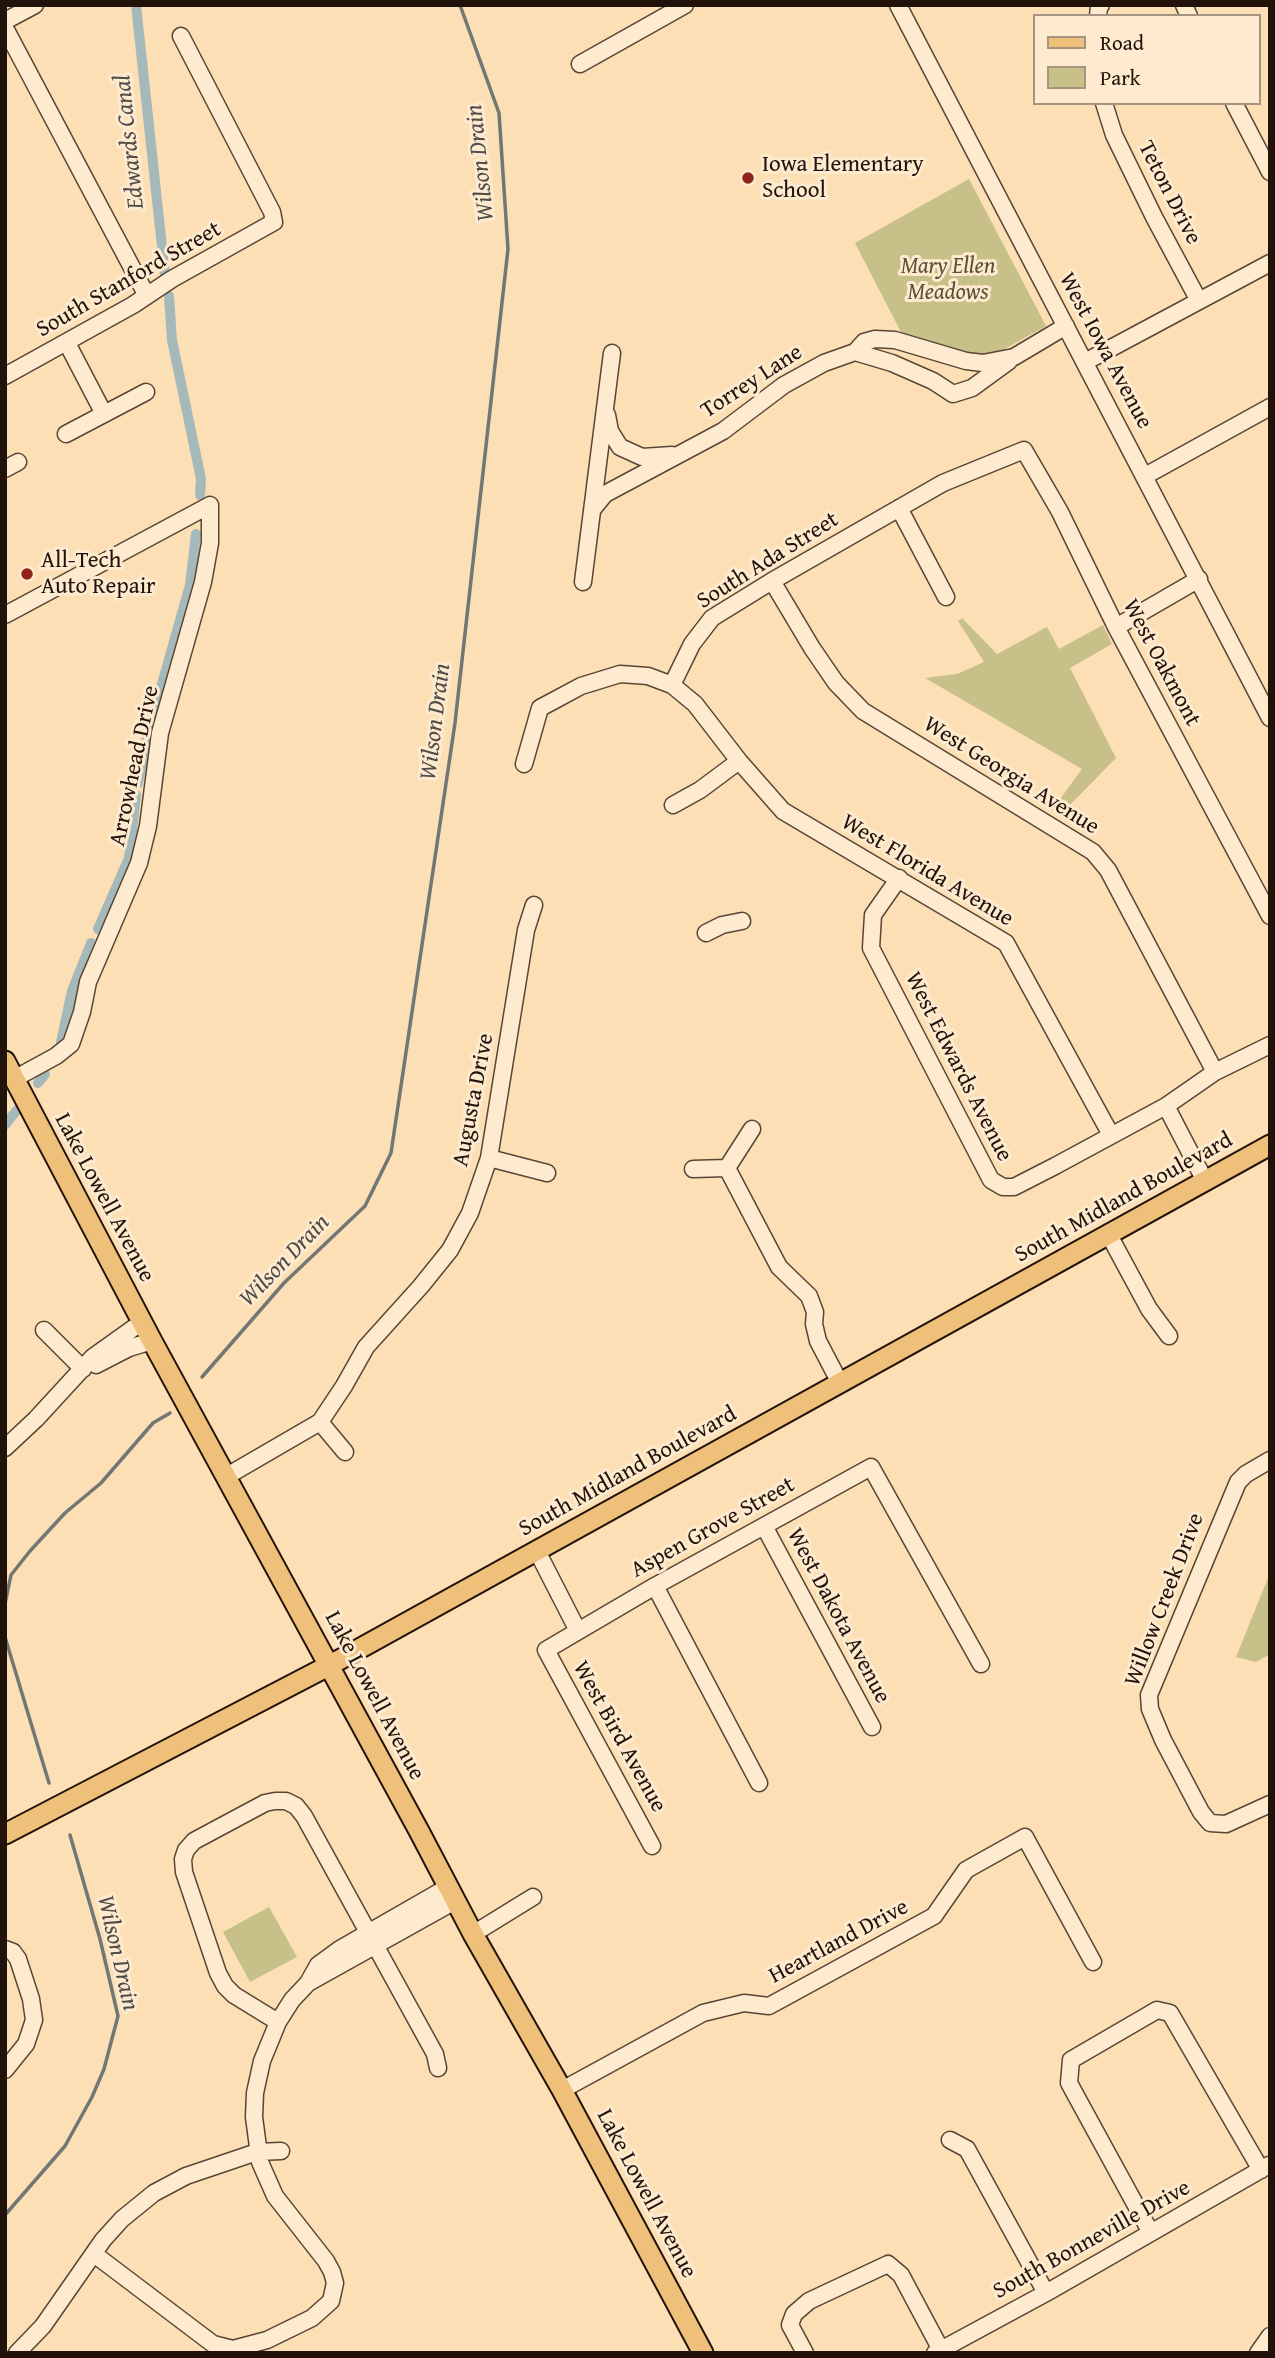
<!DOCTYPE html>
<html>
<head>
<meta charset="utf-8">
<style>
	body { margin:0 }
	#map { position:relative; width:1275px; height:2358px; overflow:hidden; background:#fcdfb5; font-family:"Gentium Book Plus",serif }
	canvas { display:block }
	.frame { position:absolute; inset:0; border:7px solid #22130a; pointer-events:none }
	.legend { position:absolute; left:1033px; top:14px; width:228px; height:91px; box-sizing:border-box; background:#fdeacf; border:2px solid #a59480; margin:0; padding:9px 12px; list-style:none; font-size:21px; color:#22130a }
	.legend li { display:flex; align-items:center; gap:14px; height:35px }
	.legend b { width:35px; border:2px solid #a59480 }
</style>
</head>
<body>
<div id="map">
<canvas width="1275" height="2358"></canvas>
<div class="frame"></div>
<ul class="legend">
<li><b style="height:9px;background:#eec07a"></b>Road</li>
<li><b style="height:19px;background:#c7c088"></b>Park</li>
</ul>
</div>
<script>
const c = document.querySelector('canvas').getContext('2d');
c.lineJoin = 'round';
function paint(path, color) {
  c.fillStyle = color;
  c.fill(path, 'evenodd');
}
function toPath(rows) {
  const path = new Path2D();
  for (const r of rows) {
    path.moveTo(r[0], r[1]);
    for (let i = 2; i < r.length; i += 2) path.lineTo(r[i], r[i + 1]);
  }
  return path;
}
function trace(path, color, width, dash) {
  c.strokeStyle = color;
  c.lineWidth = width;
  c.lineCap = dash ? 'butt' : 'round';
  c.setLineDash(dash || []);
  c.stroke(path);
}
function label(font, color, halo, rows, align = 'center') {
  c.font = font + ' "Gentium Book Plus",serif';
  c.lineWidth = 6;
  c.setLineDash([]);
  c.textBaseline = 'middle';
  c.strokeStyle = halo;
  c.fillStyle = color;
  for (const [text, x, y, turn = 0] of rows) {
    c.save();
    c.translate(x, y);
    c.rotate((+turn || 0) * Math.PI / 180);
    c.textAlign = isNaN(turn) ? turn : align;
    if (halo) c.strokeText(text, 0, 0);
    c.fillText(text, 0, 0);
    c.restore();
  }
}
const green = toPath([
	[969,179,1046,326,1001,351,976,356,903,336,855,243],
	[962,618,997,654,1047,627,1059,649,1103,625,1112,644,1070,668,1116,758,1059,816,1052,810,1082,769,925,678,957,674,984,662,958,621],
	[1270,1573,1270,1654,1256,1662,1236,1657],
	[269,1907,297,1957,250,1982,223,1932]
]);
const stream = toPath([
	[202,1377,284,1283,365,1206,391,1153,455,723,508,249,499,113,460,5],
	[5,1604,11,1575,30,1551,65,1513,101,1483,153,1423,170,1413],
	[5,1637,49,1783],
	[5,2215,65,2146,92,2097,104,2069,118,2016,100,1939,70,1835]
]);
const canal = toPath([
	[136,5,165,275],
	[169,296,172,340,201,479,200,495],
	[150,726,190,585,196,534],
	[138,783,147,737],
	[98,929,129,858,136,795],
	[61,1042,72,991,91,943],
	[38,1083,45,1074],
	[5,1125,17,1110]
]);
const minor = toPath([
	[898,5,1270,718],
	[1184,5,1189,16],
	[1098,16,1099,7,1101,5],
	[5,21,35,5],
	[5,28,147,296],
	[580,64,685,5],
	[1104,103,1114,135,1154,217,1199,301],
	[1234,103,1270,172],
	[67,343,104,414],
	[855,352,892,363,933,381,953,394,972,388,1009,361],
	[1085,362,1270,263],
	[5,376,133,305,172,279,274,222,272,212,181,36],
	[607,415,610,431,620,447,642,457,672,455],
	[66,434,146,392],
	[5,469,18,462],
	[1145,476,1270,407],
	[899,508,946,597],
	[592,510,605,494,723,431,784,385,824,363,855,352,864,342,875,339,895,340,966,361,983,363,1014,357,1066,326],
	[772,581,812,648,836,683,863,711,1093,852,1108,870,1215,1072],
	[583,582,612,353],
	[5,615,210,505,210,543,203,582,160,733,148,826,139,863,88,982,82,1012,71,1044,56,1056,14,1079],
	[1116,627,1199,579],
	[672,685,692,644,712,618,772,581,943,483,1024,450,1060,512,1116,627,1270,916],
	[524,764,540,708,555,700,581,686,620,674,648,676,672,685,695,704,739,761,783,811,1006,943,1111,1135],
	[673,805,700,790,739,761],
	[899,878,873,915,871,948,991,1180,1003,1187,1014,1187,1055,1166,1166,1106,1215,1072,1270,1045],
	[706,933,722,925,742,921],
	[1166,1106,1205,1181],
	[489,1158,547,1173],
	[727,1168,779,1267,809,1296,815,1312,814,1324,818,1341,840,1383],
	[727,1168,752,1129],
	[693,1169,727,1168],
	[1109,1235,1149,1309,1169,1336],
	[44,1330,83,1369],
	[96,1365,129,1348,152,1341],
	[320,1422,345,1452],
	[5,1448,36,1419,93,1357,142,1322],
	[1270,1460,1246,1474,1238,1482,1149,1695,1150,1709,1163,1740,1201,1812,1210,1823,1226,1824,1270,1804],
	[227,1476,320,1422,344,1386,366,1347,421,1286,450,1250,470,1213,489,1158,526,930,534,905],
	[764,1526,872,1727],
	[537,1551,578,1631],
	[655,1586,759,1783],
	[652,1846,546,1650,655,1586,871,1467,981,1664],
	[473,1934,533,1897],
	[5,1949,13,1952,18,1959,31,1999,34,2020,26,2044,5,2070],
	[308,1983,455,1901],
	[278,2022,234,1995,225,1986,218,1973,184,1872,183,1859,186,1850,194,1841,265,1803,275,1801,286,1801,296,1806,304,1816,435,2054,438,2068],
	[562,2090,703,2013,744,2003,769,2006,934,1916,966,1870,1025,1837,1093,1962],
	[950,2140,967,2149,1046,2293],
	[1151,2233,1069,2083,1071,2060,1157,2010,1170,2013,1261,2170],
	[94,2254,213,2344,233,2349,267,2340,312,2318,331,2301,335,2283,332,2272,326,2261,275,2196,260,2162,254,2117,255,2093,262,2061,278,2022,292,2000,308,1983,318,1965,340,1949,448,1887],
	[17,2353,43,2326,103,2240,122,2219,154,2193,186,2176,257,2152,281,2151],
	[805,2353,790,2325,794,2314,809,2301,888,2264,901,2275,941,2350],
	[935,2353,1046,2293,1269,2165],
	[1258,2353,1270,2336]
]);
const major = toPath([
	[5,1061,152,1341,419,1831,473,1934,562,2090,703,2353],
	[5,1834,330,1665,1270,1145]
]);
const markers = [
	[748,178,7,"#8f2418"],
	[27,574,7,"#8f2418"]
];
const poiNames = [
	["Iowa Elementary",762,165],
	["School",762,191],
	["All-Tech",41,561],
	["Auto Repair",41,587]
];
const streetNames = [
	["Teton Drive",1169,193,63],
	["South Stanford Street",129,280,-30],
	["West Iowa Avenue",1105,351,62],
	["Torrey Lane",752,382,-33],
	["South Ada Street",768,561,-32],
	["West Oakmont",1161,663,62],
	["Arrowhead Drive",135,766,-78],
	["West Georgia Avenue",1011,776,32],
	["West Florida Avenue",927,871,31],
	["West Edwards Avenue",958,1067,63],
	["Augusta Drive",474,1100,-79],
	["Lake Lowell Avenue",104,1198,62],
	["South Midland Boulevard",1124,1198,-29],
	["South Midland Boulevard",628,1472,-29],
	["Aspen Grove Street",713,1528,-29],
	["Willow Creek Drive",1165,1600,-69],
	["West Dakota Avenue",838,1616,62],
	["Lake Lowell Avenue",374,1696,62],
	["West Bird Avenue",619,1737,61],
	["Heartland Drive",839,1942,-28],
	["Lake Lowell Avenue",646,2194,62],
	["South Bonneville Drive",1092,2240,-29]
];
const parkNames = [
	["Mary Ellen",948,267],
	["Meadows",948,293]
];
const waterNames = [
	["Edwards Canal",130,142,-96],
	["Wilson Drain",481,163,-96],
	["Wilson Drain",436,722,-83],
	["Wilson Drain",285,1261,-46],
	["Wilson Drain",117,1953,77]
];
paint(green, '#c7c088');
trace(stream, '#717774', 3.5);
trace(canal, '#a6b9ba', 10);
trace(minor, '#584635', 19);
trace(major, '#22130a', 23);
trace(minor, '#fdeacf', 16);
trace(major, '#eec07a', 19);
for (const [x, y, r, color] of markers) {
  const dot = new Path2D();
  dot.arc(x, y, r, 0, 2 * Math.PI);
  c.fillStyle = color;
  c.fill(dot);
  trace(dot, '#fdeacf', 2.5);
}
label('23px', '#22130a', '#fdeacf', poiNames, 'left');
label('23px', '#22130a', '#fdeacf', streetNames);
label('italic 23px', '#5c5036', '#fdeacf', parkNames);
label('italic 24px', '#504d48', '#fdeacf', waterNames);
</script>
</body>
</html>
